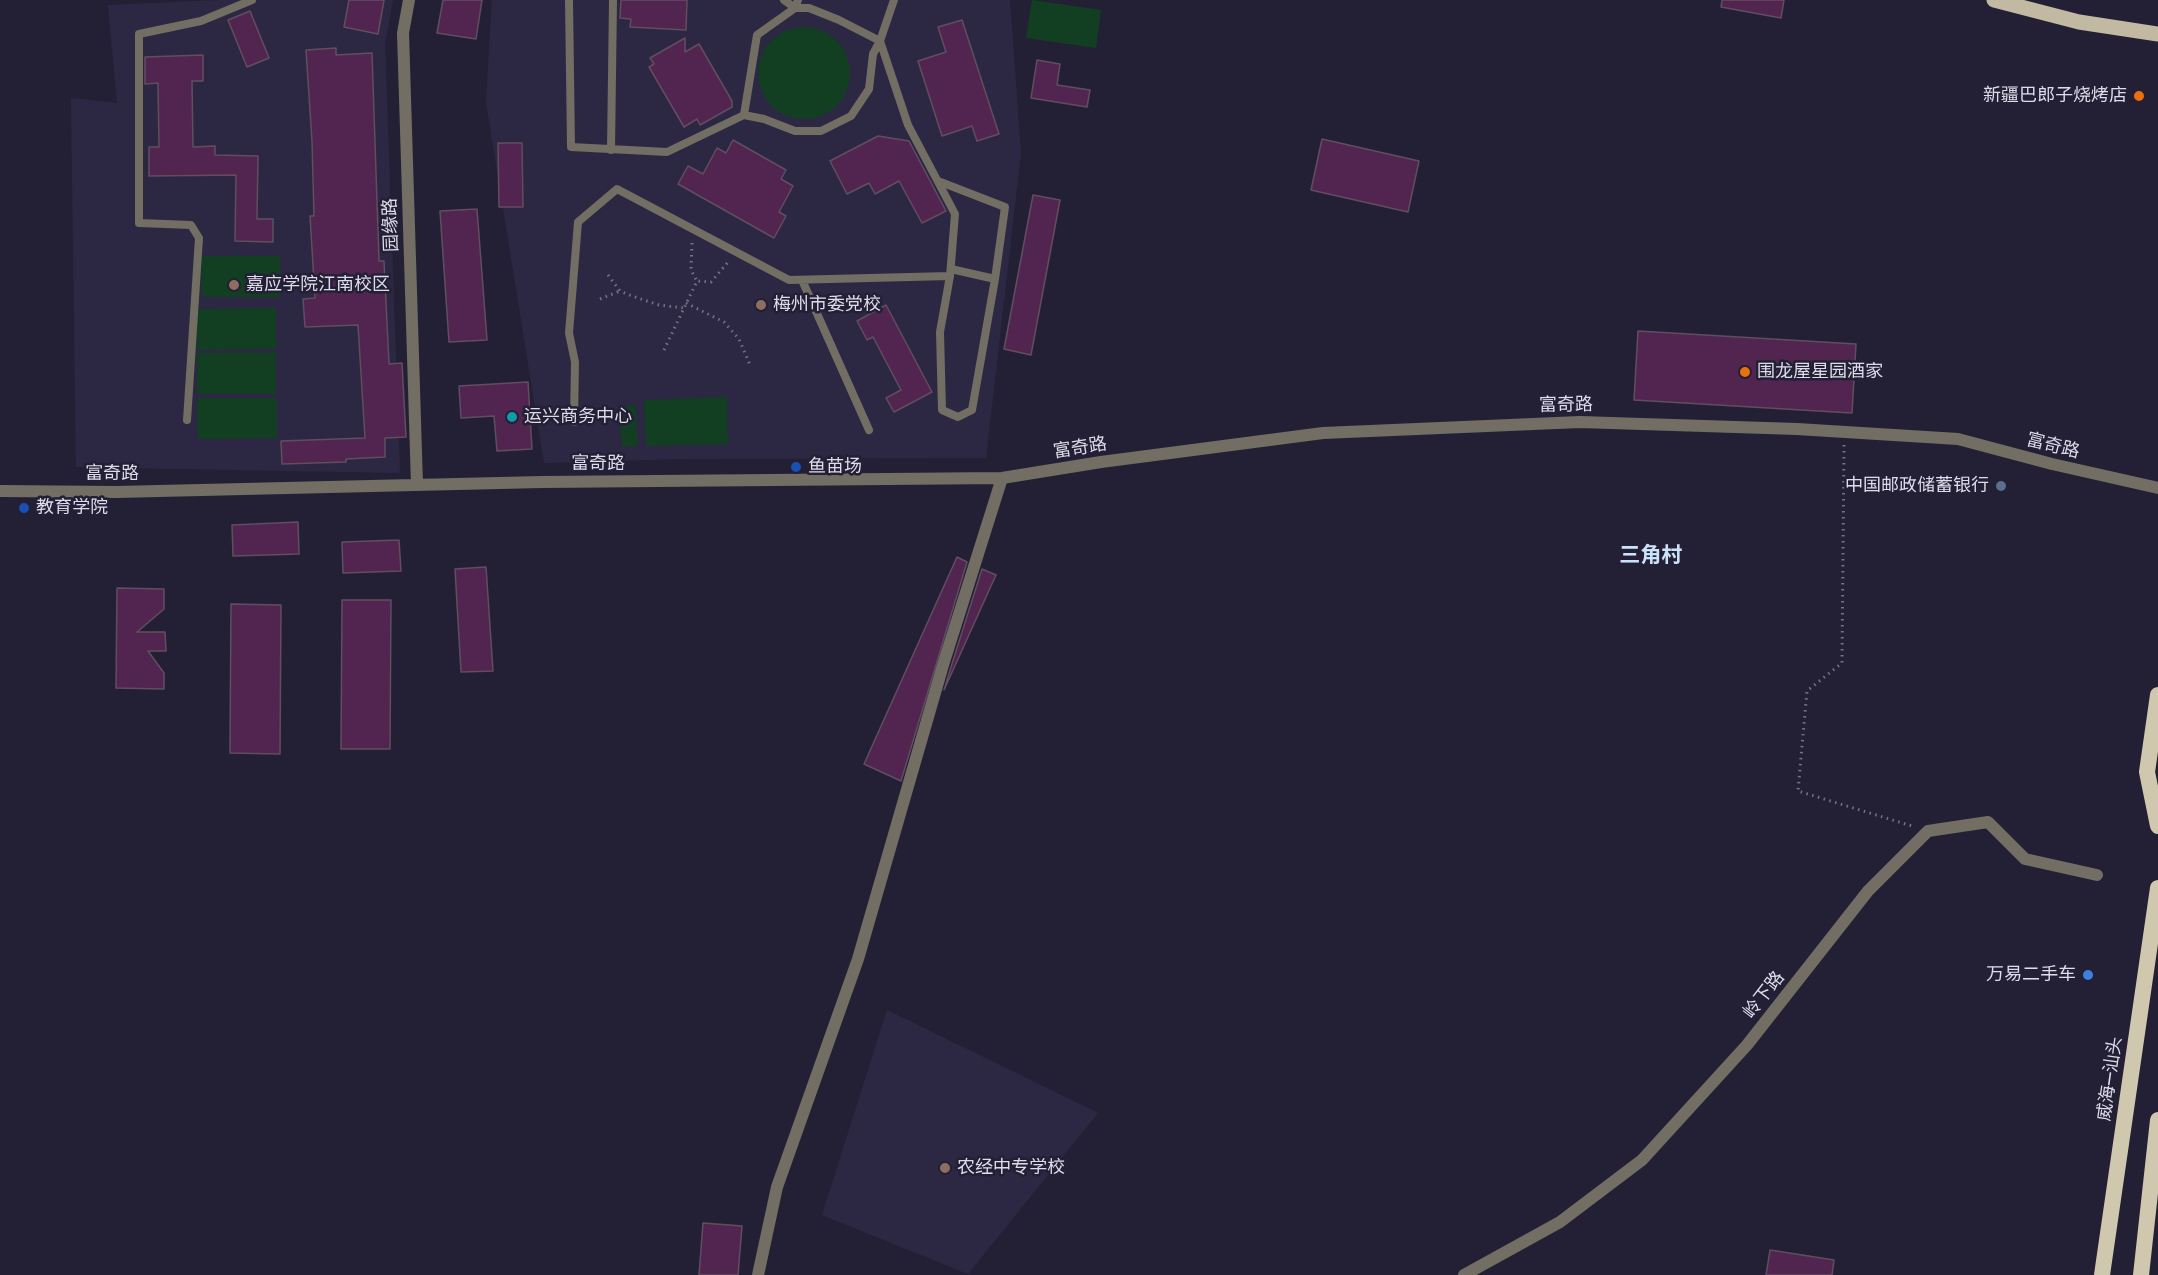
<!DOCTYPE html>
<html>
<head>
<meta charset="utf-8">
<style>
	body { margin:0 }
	canvas { display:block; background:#232035 }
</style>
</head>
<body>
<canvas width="2158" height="1275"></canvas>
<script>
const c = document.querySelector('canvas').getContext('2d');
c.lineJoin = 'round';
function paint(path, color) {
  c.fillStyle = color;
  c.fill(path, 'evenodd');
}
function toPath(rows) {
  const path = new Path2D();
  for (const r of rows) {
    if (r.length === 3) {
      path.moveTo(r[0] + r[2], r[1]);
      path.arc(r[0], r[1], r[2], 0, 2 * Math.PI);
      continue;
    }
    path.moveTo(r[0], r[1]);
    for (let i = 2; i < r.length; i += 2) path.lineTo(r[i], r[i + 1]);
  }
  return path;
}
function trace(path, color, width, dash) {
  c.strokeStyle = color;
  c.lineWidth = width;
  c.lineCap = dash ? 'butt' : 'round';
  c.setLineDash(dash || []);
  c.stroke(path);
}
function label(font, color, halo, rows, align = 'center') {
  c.font = font + ' Cabin,"Noto Sans SC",sans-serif';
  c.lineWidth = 5;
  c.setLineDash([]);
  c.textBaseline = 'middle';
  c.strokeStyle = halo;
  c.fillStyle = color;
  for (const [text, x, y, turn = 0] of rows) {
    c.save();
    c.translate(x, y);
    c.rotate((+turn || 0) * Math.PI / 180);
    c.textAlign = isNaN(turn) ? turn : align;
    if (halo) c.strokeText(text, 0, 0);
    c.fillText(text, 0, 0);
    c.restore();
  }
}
const built = toPath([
	[221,0,393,0,385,44,400,473,76,467,71,98,117,103,108,5],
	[492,0,1010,0,1021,153,986,458,682,459,544,463,486,102],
	[887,1010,1098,1113,968,1274,822,1215]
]);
const green = toPath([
	[1032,0,1101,10,1096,48,1026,38],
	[804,73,46],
	[201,256,280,256,280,297,202,297],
	[276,308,276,349,197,350,197,309],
	[197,353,276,353,276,394,197,394],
	[727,397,728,444,646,446,644,400],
	[197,398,277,398,277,438,198,439],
	[635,405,638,446,622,447,619,407]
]);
const building = toPath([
	[349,0,384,0,378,34,344,27,349,0],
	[443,0,482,0,476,39,437,33,443,0],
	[621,0,687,0,686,30,630,27,631,19,620,18,621,0],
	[1722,0,1784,0,1781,18,1721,7,1722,0],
	[250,11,269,58,247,67,228,20,250,11],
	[962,20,999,134,977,141,972,126,942,136,918,61,946,52,938,27,962,20],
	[685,38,685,52,699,44,732,101,732,107,700,125,697,119,684,127,649,67,654,64,650,58,685,38],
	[336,48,336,55,372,53,379,261,384,261,389,364,402,363,406,437,385,438,385,457,346,459,346,462,282,464,281,441,365,438,358,325,305,327,303,299,315,298,310,216,314,216,312,141,306,50,336,48],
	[203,55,203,81,192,81,193,147,215,146,215,155,258,156,257,219,273,219,273,242,235,241,236,175,149,176,149,147,159,147,158,83,145,84,145,57,203,55],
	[1037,60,1060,64,1057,85,1090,90,1087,107,1031,98,1037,60],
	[878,136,909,141,946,211,922,223,899,181,875,194,869,183,847,194,830,161,878,136],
	[1322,139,1419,161,1408,212,1311,190,1322,139],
	[733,140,786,170,781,179,793,186,779,212,786,216,774,238,678,184,688,166,703,174,717,148,726,153,733,140],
	[498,143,522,143,523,207,499,207,498,143],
	[1033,195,1060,200,1031,355,1004,349,1033,195],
	[477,209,487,340,449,342,440,211,477,209],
	[886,305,932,392,894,412,886,398,901,390,873,337,867,340,857,321,886,305],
	[1638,331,1856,344,1852,413,1634,400,1638,331],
	[528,382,532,449,497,451,494,416,461,418,459,386,528,382],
	[298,522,299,554,233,556,232,525,298,522],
	[399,540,401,571,343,573,342,542,399,540],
	[957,557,967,562,901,781,864,764,957,557],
	[486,567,493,671,461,672,455,569,486,567],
	[982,569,996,575,944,690,951,667,982,569],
	[117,588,164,589,164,609,137,632,165,632,166,651,148,651,164,673,164,689,116,688,117,588],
	[342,600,391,600,390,749,341,749,342,600],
	[231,604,281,605,280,754,230,753,231,604],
	[703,1223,742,1226,738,1275,699,1275,703,1223],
	[1770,1250,1834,1260,1832,1275,1766,1275,1770,1250]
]);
const path = toPath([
	[692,243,691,270,697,281],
	[608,275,620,291,632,296,659,305,684,308],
	[600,299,620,291],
	[686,303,724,322,739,339,750,365],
	[664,350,697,281,711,282,729,261],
	[1844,445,1842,663,1807,691,1798,791,1912,826]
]);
const service = toPath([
	[569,0,571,147,667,152,744,115,757,35,795,8,798,0],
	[744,115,764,119,795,131,821,131,851,116,869,89,873,54,880,41,839,20,809,8,795,8,784,0],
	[611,150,613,0],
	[938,181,1005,207,995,279,972,410,958,417,942,410,940,332,950,276],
	[951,269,995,279],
	[802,280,869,430],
	[187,420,199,238,191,225,139,223,139,34,201,21,252,0],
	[574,422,575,362,569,333,578,222,617,189,789,280,950,276,955,214,908,125,880,41,894,0]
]);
const minor = toPath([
	[1464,1275,1560,1222,1642,1160,1747,1045,1868,891,1928,831,1988,822,2025,859,2097,875]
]);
const tertiary = toPath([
	[409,0,403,33,417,485],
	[0,491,116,492,542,482,1002,478,1101,462,1323,433,1580,422,1797,429,1958,439,2052,464,2158,488],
	[758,1275,777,1187,858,959,943,665,1002,478]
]);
const primary = toPath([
	[1994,0,2079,22,2158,34]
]);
const trunk = toPath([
	[2158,695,2147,772,2158,826],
	[2102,1275,2158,888],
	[2141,1275,2158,1120]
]);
const markers = [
	[2139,96,6,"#e8710a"],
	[234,285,6,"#8d6e63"],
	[761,305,6,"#8d6e63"],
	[1745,372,6,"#e8710a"],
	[512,417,6,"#0f9aa8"],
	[796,467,6,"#1a4fb4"],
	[2001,486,6,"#5c6f8a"],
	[24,508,6,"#1a4fb4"],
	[2088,975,6,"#3f7fe0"],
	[945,1168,6,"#8d6e63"]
];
const poiNames = [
	["新疆巴郎子烧烤店",2127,96,"right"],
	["嘉应学院江南校区",246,285],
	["梅州市委党校",773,305],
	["围龙屋星园酒家",1757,372],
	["运兴商务中心",524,417],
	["鱼苗场",808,467],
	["中国邮政储蓄银行",1989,486,"right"],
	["教育学院",36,508],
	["万易二手车",2076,975,"right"],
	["农经中专学校",957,1168]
];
const streetNames = [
	["园缘路",391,225,-92],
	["富奇路",1566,405,-1],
	["富奇路",2053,446,14],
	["富奇路",1080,448,-9],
	["富奇路",598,464],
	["富奇路",112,474],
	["岭下路",1764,995,-52],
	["威海—汕头",2110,1079,-82]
];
const quarterNames = [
	["三角村",1651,556]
];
paint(built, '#2c2843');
paint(green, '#123e21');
paint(building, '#51254f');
trace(building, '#614d60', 1.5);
trace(path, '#757385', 3, [1.5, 4.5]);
trace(service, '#726e63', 8);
trace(minor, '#726e63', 12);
trace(tertiary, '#726e63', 12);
trace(primary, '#c1b9a2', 15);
trace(trunk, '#d0c8ae', 16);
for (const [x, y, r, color] of markers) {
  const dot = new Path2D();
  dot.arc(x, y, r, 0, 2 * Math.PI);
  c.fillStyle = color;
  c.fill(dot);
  trace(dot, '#232035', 2);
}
label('18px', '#dedceb', '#232035', poiNames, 'left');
label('18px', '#dedceb', '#232035', streetNames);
label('bold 21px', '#cbe3fa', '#232035', quarterNames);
</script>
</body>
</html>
